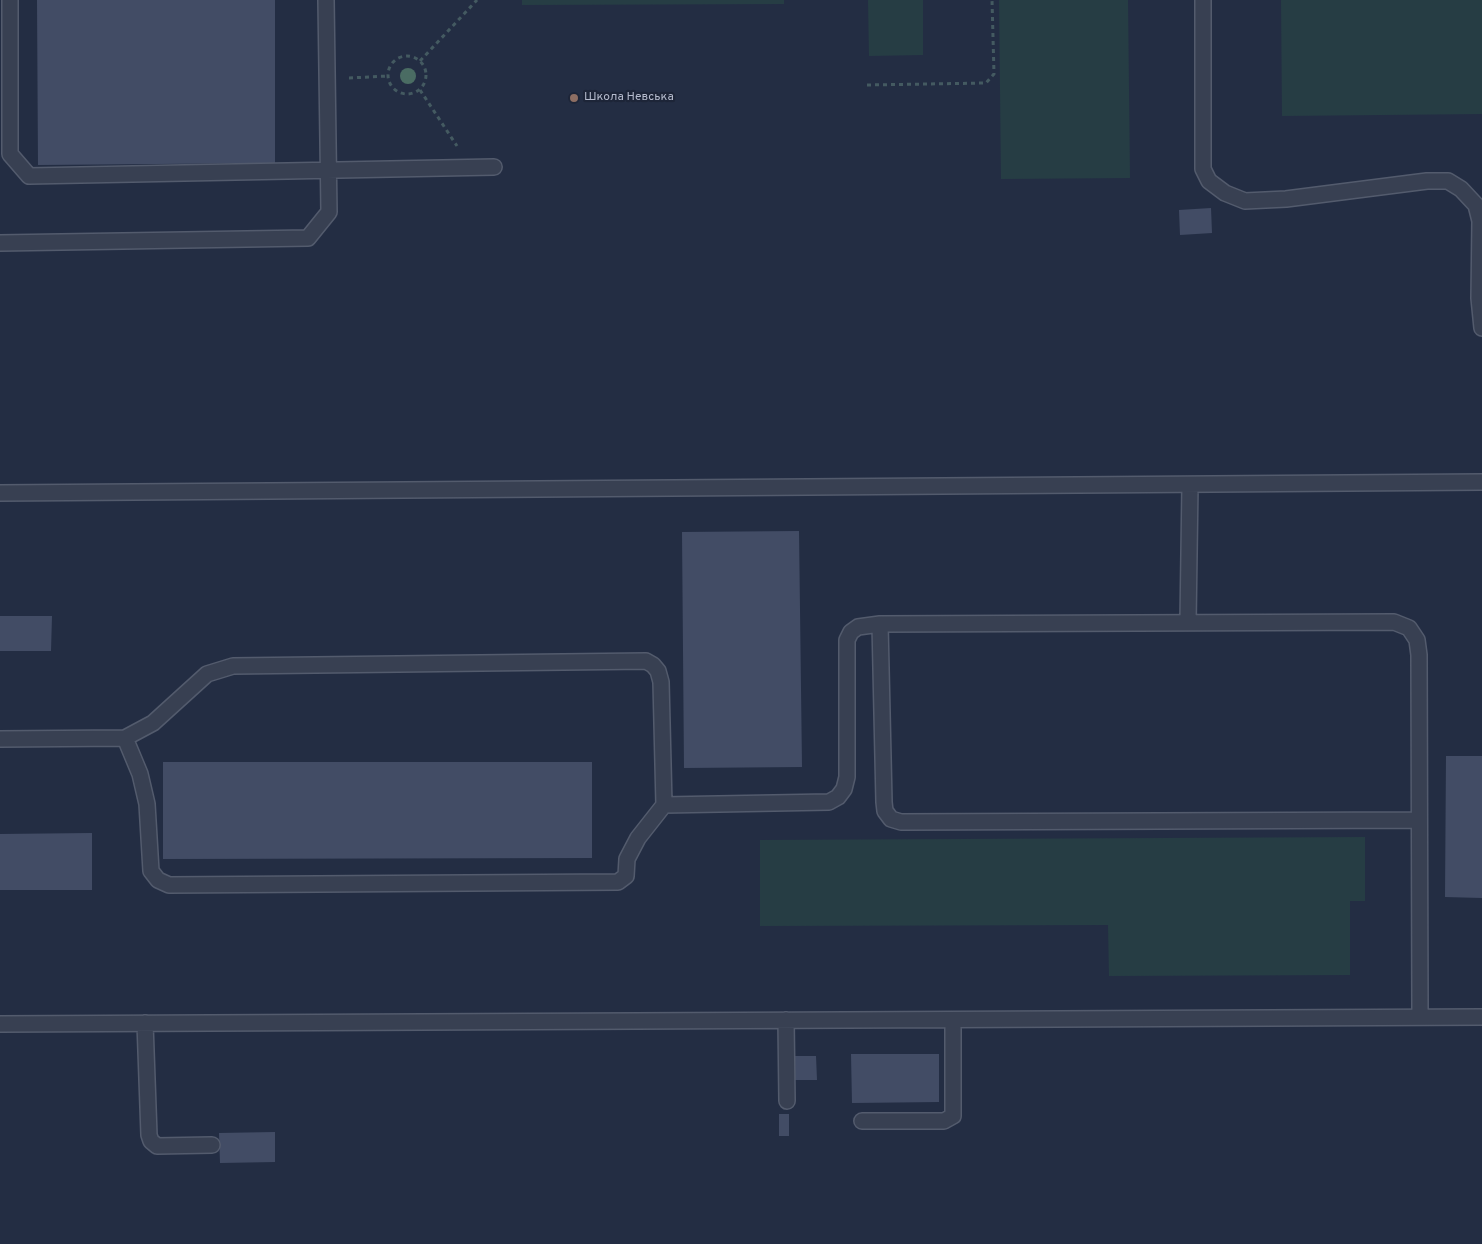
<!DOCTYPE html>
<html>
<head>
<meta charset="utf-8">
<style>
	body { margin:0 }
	canvas { display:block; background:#232d43 }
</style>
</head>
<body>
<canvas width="1482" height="1244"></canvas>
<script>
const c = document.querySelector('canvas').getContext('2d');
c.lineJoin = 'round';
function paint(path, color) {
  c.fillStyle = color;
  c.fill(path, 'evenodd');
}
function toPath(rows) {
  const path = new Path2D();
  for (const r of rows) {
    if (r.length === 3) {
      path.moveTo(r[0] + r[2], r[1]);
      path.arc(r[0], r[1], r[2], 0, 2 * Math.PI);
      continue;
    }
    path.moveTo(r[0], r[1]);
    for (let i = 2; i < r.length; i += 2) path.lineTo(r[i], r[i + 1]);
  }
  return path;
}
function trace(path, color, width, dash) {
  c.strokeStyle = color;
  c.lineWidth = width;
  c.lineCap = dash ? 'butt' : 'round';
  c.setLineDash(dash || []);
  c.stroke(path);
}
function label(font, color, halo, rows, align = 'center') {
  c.font = font + ' Overpass,sans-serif';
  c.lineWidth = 4.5;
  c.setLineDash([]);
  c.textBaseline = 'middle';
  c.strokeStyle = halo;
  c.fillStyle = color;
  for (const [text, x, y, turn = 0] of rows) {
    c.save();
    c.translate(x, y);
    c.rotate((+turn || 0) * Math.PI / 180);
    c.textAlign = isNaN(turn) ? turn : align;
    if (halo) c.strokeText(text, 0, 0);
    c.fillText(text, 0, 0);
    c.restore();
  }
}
const green = toPath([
	[522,0,784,0,784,4,522,5],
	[868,0,923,0,923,55,869,56],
	[999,0,1128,0,1130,178,1001,179],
	[1281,0,1482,0,1482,114,1282,116],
	[1365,837,1365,901,1350,901,1350,975,1109,976,1108,925,760,926,760,840]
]);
const building = toPath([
	[37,0,275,0,275,163,38,165],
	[1211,208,1212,233,1180,235,1179,210],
	[799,531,802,767,684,768,682,532],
	[0,616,52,616,51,651,0,651],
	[1446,756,1482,756,1482,898,1445,897],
	[163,762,592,762,592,858,163,859],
	[92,833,92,890,0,890,0,834],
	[851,1054,939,1054,939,1102,852,1103],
	[793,1056,816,1056,817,1080,793,1080],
	[779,1114,789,1114,789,1136,779,1136],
	[275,1132,275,1162,220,1163,219,1133]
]);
const path = toPath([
	[407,75,19],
	[420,61,477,0],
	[349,78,388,76],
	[867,85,986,83,994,74,992,0],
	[420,90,457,146]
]);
const lane = toPath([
	[10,0,10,154,29,176,494,167],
	[1203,0,1203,169,1209,181,1225,193,1245,201,1286,199,1427,181,1448,181,1461,189,1476,205,1480,221,1479,298,1482,328],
	[0,243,308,238,329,212,326,0],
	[0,493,1482,482],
	[1188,622,1190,485],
	[880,624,884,802,885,811,891,819,901,822,1419,820],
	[125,738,140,774,147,804,151,871,158,880,169,885,618,882,626,876,627,859,638,838,664,805],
	[0,739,125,738,153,723,207,674,233,666,646,661,653,665,658,671,661,682,664,805,829,802,838,797,844,789,847,777,847,640,851,632,858,627,880,624,1394,622,1409,628,1417,640,1419,655,1420,1017],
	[786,1020,787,1101],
	[145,1023,149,1135,151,1141,157,1146,212,1145],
	[0,1024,1482,1017],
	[862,1121,944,1121,953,1116,953,1020]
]);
const trees = [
	[408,76]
];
const markers = [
	[574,98,5,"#8d6e63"]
];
const poiNames = [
	["Школа Невська",584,98]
];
paint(green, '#263d44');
paint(building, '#424c65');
trace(lane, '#535b6d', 18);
trace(path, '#445a61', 3, [4, 4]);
trace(lane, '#384052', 15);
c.fillStyle = '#4a6c63';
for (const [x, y] of trees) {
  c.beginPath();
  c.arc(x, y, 8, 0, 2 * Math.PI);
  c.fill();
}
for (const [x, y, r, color] of markers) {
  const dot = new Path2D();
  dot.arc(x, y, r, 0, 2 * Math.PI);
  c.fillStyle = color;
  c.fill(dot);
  trace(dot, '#1d2538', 2);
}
label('12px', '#b5bbcd', '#1d2538', poiNames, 'left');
</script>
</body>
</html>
